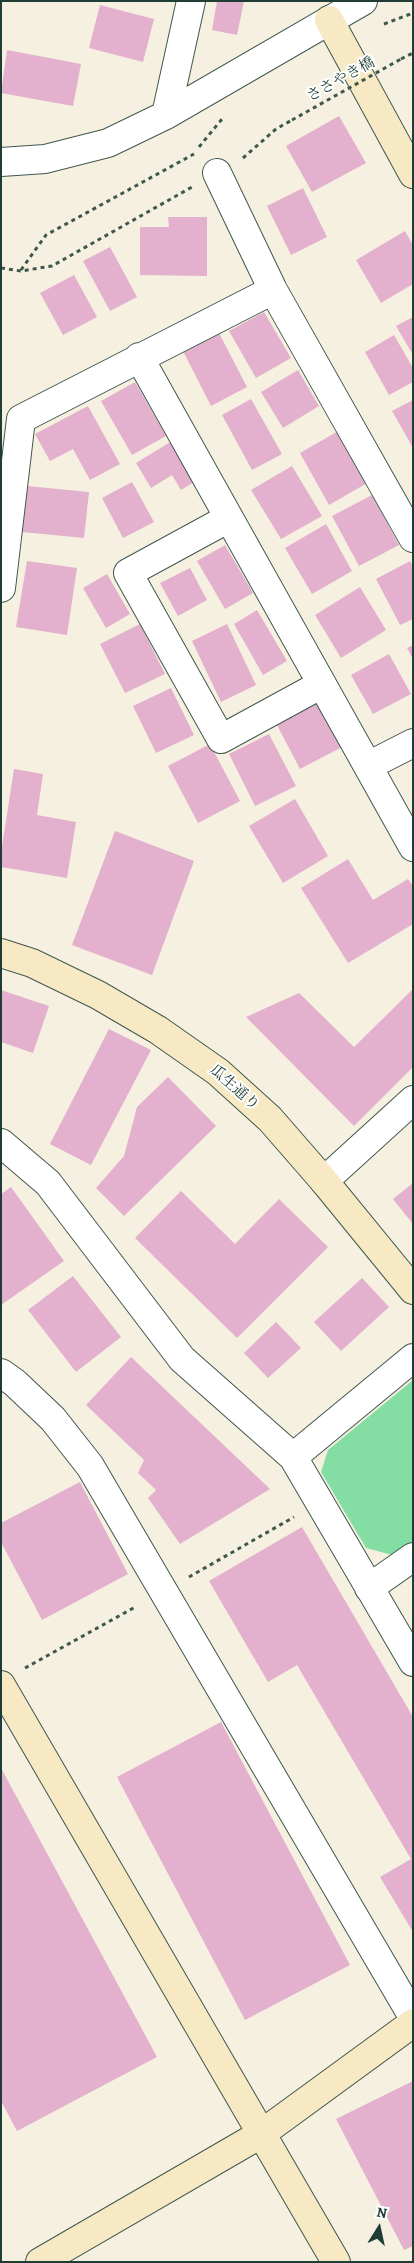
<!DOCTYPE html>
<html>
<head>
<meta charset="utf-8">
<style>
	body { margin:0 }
	#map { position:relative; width:414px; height:2263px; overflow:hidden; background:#f6f0e0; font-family:Alegreya,serif }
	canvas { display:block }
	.frame { position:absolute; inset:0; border:2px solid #1f3d34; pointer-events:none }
	.north { position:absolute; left:354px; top:2203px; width:50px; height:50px; -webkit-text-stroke:4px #fff; paint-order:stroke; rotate:10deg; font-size:14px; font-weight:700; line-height:20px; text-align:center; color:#1f3d34 }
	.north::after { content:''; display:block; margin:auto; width:18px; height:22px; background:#1f3d34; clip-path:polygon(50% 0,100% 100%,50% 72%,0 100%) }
</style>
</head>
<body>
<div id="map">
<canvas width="414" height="2263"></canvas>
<div class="frame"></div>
<div class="north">N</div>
</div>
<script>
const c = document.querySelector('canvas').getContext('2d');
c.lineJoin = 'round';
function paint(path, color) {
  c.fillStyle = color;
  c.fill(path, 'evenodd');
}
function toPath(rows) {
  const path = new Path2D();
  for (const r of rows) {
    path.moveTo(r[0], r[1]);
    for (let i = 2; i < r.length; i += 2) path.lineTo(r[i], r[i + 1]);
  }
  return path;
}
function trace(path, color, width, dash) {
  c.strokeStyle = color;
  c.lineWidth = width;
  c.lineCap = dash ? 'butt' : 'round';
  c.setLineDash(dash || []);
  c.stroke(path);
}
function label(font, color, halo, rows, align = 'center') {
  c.font = font + ' Alegreya,"Noto Serif JP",serif';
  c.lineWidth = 4;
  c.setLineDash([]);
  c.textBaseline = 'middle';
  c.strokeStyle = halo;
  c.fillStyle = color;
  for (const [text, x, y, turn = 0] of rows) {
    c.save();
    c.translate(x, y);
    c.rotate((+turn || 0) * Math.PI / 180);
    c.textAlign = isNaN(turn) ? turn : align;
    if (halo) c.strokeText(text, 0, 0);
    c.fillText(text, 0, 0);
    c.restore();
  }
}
const green = toPath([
	[413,1380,413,1541,392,1555,366,1548,321,1472,328,1450]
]);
const building = toPath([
	[217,1,244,1,237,35,212,30],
	[100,5,154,19,143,62,89,48],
	[7,50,81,64,73,106,1,93],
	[339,116,366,163,312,192,286,146],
	[303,188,327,237,291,255,267,206],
	[168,217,207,217,207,276,140,275,140,227,169,227],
	[405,231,413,245,413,284,381,303,356,260],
	[110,247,137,297,110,311,83,261],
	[74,275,97,317,63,335,40,293],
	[264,312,291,358,256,378,229,331],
	[413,317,413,355,396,326],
	[219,333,247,387,211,406,183,351],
	[394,335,413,368,413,382,389,395,365,352],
	[298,370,319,406,283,428,261,392],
	[135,382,166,436,132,455,101,401],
	[251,399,282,454,252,470,222,415],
	[413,400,413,448,392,411],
	[88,406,120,464,90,480,73,449,50,461,35,434],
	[340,430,369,482,329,505,300,453],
	[172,441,196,481,181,490,172,475,151,488,136,463],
	[292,466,322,516,281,539,251,490],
	[132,482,154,522,123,538,102,498],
	[27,486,89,492,84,538,22,532],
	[372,495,399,545,359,566,332,516],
	[326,524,352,571,312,594,285,548],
	[225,545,253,593,225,609,197,561],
	[27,561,77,568,67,635,16,627],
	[410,561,413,566,413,619,400,625,376,579],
	[190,568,207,600,178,616,160,583],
	[107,574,130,614,106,628,83,588],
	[360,587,386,630,341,658,315,615],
	[257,610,287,661,263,675,234,624],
	[140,624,165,674,125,693,100,644],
	[227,624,256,685,221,702,192,641],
	[413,645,413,659,407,648],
	[389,654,411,694,373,714,351,675],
	[171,688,194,735,156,753,133,706],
	[318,703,342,747,300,769,277,725],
	[269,734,296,786,255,806,229,754],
	[210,744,240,801,198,823,168,766],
	[14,769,43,774,37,815,76,822,67,878,1,867,1,853],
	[295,799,328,856,283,883,249,826],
	[115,831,194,861,152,975,72,945],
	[348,859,373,900,408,879,413,886,413,924,348,963,301,888],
	[413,989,413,1067,354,1126,246,1017,299,993,354,1047],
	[1,990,49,1006,33,1053,1,1042],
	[109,1029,151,1050,91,1165,50,1144],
	[168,1077,216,1126,124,1216,96,1188,124,1156,137,1107],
	[413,1183,413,1224,393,1199],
	[11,1187,64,1261,1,1305,1,1194],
	[181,1191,235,1244,279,1199,328,1247,237,1338,135,1238],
	[73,1276,121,1337,76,1372,28,1310],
	[362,1278,389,1307,341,1351,314,1322],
	[276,1322,301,1348,268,1378,244,1353],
	[131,1357,270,1489,180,1544,148,1498,156,1490,138,1473,144,1460,86,1405],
	[80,1482,128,1574,42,1620,1,1542,1,1523],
	[302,1527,413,1717,413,1932,380,1877,411,1859,297,1665,268,1682,209,1581],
	[221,1722,350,1965,245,2020,117,1777],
	[1,1768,157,2057,17,2131,1,2101],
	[413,2081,413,2246,404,2250,336,2119]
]);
const path = toPath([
	[384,24,413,13],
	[401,59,413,53],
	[199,147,222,119],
	[243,158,276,129,292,120],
	[1,268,21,271,52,266,192,187],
	[21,270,46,235,194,154],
	[189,1577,294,1517],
	[25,1668,137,1606]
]);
const street = toPath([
	[166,115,191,1],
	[1,162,45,159,108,143,166,115,363,1],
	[217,173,273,290,413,538],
	[139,357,413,847],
	[229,518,128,573,221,739,322,684],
	[1,588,21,419,273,290],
	[368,766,413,743],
	[1,1143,48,1183,182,1359,293,1457,413,1662],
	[324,1181,413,1100],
	[1,1373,15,1383,53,1419,90,1466,413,2017],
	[293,1457,413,1358],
	[369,1588,413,1557]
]);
const secondary = toPath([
	[329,20,413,174],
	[1,953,32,963,98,995,158,1030,218,1072,270,1119,324,1181,413,1290],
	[1,1685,336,2262],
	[40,2262,261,2134,413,2023]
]);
const pathBridge = toPath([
	[292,120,401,59]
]);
const streetNames = [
	["ささやき橋",341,80,-29],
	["瓜生通り",234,1088,41]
];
paint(green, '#84dea3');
paint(building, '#e3b0cd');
trace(street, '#3f584e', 30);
trace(secondary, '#3f584e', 30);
trace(path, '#3f584e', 3, [4, 4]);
trace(street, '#fff', 28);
trace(secondary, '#f7e9c3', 28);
trace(pathBridge, '#3f584e', 3, [4, 4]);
label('15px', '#1f3d34', '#fff', streetNames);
</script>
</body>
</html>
